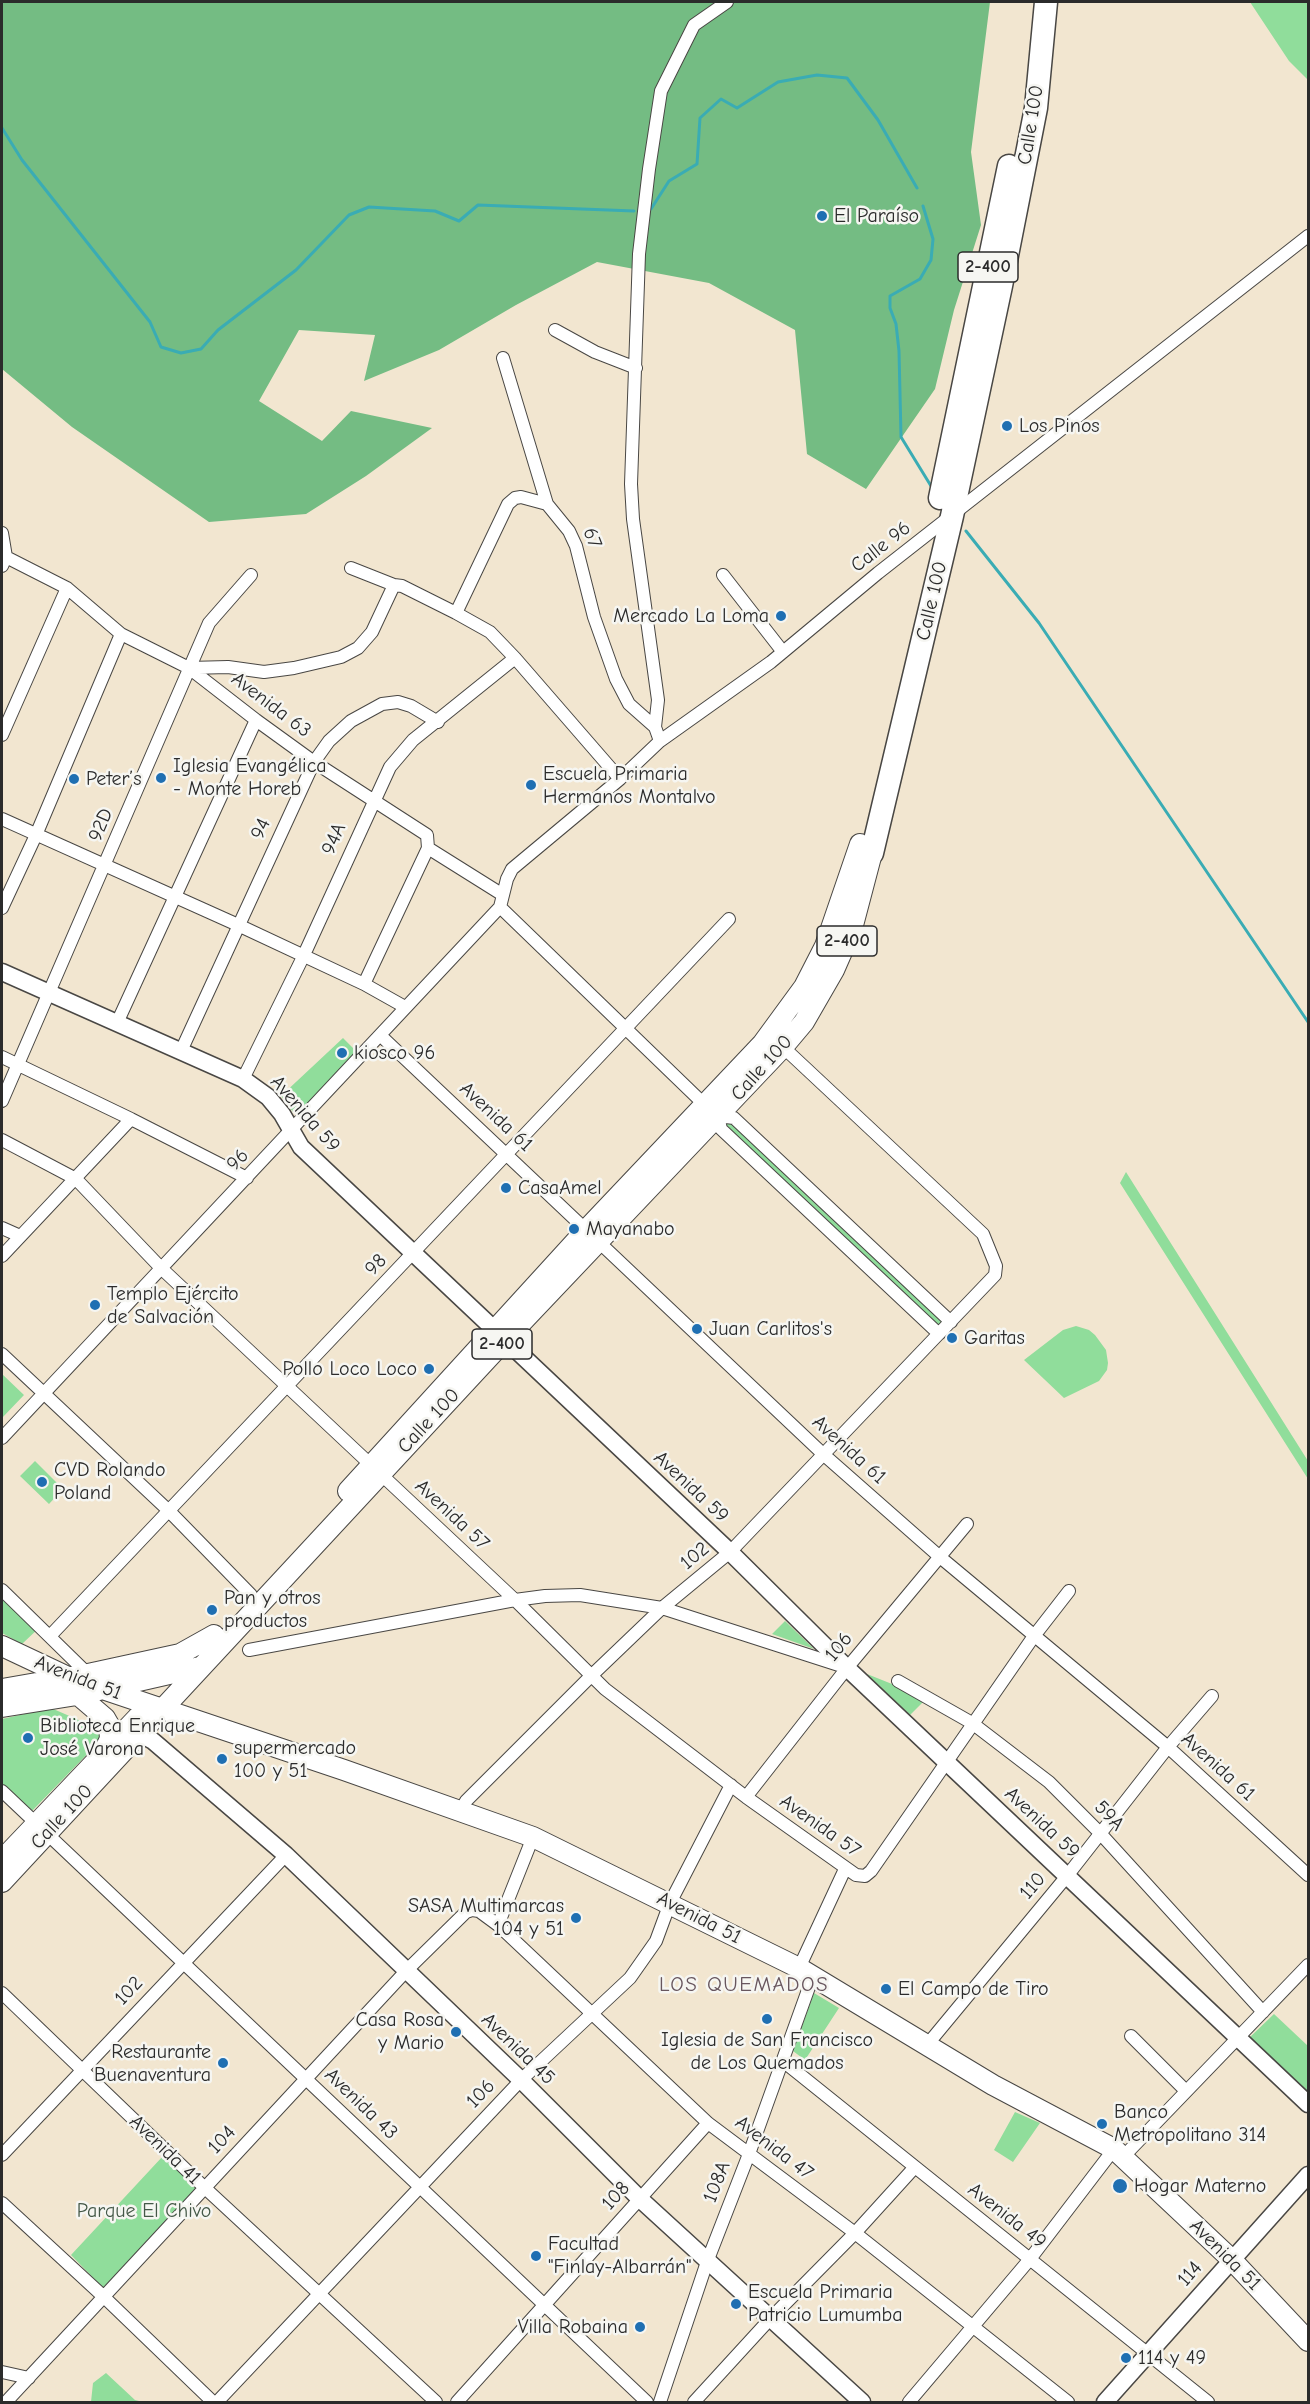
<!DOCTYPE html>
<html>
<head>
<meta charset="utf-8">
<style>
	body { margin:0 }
	#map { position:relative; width:1310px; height:2404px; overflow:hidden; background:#f2e6d0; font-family:"Comic Neue",sans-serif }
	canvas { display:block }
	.frame { position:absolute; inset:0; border:3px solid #2b2b2b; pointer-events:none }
</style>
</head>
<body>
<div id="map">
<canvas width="1310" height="2404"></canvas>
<div class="frame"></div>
</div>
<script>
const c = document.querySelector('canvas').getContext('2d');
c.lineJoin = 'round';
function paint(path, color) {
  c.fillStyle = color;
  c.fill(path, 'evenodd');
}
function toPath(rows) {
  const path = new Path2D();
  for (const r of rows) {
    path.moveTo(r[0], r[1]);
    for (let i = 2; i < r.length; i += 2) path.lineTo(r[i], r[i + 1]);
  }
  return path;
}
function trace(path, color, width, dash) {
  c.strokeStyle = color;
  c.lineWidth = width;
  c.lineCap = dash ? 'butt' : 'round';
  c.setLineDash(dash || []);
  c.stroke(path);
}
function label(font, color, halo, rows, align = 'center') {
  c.font = font + ' "Comic Neue",sans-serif';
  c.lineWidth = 5;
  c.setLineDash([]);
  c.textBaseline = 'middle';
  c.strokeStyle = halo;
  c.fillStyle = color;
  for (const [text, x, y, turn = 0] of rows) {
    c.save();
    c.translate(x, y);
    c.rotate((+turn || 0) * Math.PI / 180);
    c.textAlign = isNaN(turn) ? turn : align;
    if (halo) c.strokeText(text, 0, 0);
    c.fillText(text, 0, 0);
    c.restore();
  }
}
const green = toPath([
	[1250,2,1308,2,1308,80,1289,61],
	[343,1038,357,1052,302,1110,293,1112,281,1096],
	[722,1120,732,1121,946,1322,939,1329,724,1127],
	[1126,1172,1308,1461,1308,1479,1120,1183],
	[1076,1326,1089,1330,1095,1335,1106,1350,1108,1363,1107,1370,1099,1381,1064,1398,1024,1360,1063,1330],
	[2,1374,24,1395,2,1418],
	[35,1461,63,1489,49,1504,20,1476],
	[2,1590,40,1627,22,1644,2,1633],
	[785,1621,814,1649,772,1634],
	[867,1674,897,1686,925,1700,910,1715],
	[51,1708,81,1721,98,1731,102,1736,101,1740,30,1813,2,1785,2,1719],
	[814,1993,839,2008,805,2060,793,2051],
	[1274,2014,1308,2046,1308,2093,1249,2038],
	[1015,2112,1040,2123,1013,2162,994,2150],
	[163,2156,198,2188,104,2289,71,2255],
	[106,2373,135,2400,143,2402,91,2402,93,2383]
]);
const forest = toPath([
	[2,2,990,2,971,152,981,225,954,310,935,389,866,489,807,454,795,330,709,283,597,262,516,305,439,350,364,381,375,335,299,330,259,401,322,441,351,411,432,428,366,476,306,514,209,522,72,427,2,369]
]);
const stream = toPath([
	[2,128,22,160,150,322,161,347,181,353,201,349,218,330,296,270,349,215,369,207,435,211,459,221,478,205,634,211],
	[923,206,933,239,931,260,920,279,890,296,890,308,896,324,899,351,901,437,931,486],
	[651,209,669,181,697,164,700,118,721,99,737,108,778,82,817,75,847,78,878,120,917,188],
	[966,531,1039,623,1308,1022]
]);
const street = toPath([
	[555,330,595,352,636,368],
	[503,358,547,504,569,531,576,546,594,617,616,679,629,704,655,727],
	[2,533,6,557,2,566],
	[6,557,67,588,121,634,189,668,256,720,314,762,427,835,428,848,364,984],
	[351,568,394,585,402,586,456,613,490,632,515,658,620,779],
	[723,575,783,652],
	[456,613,508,504,515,498,521,497,547,504],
	[189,668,228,667,264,672,294,668,341,657,358,648,372,632,394,585],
	[2,735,67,588],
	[660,741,655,727,658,700,633,519,631,484,639,254,649,169,661,91,694,25,727,2],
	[2,819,238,925,364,984,405,1007],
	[428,848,503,895],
	[500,907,507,879,512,869,620,779,660,741,771,662,878,573,1308,236],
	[500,907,708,1108],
	[2,908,36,835,121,634],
	[117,1023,256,720],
	[381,1036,823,1454,940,1557,1168,1747,1308,1875],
	[181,1051,314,762,329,741,351,721,382,704,398,702,411,706,438,722],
	[2,1057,131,1119,247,1178],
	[243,1079,303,957,390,767,413,740,515,658],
	[2,1101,209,623,251,575],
	[2,1140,76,1179,161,1268,515,1600,605,1689,746,1797,856,1875,865,1876,871,1871,1034,1636,1069,1591],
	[2,1228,20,1236],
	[2,1256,131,1119],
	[939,1334,721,1129,718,1116,734,1118,951,1322],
	[2,1354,169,1511,251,1595],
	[2,1438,500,907],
	[2,1590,91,1677],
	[50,1636,729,919],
	[249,1650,515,1600,545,1596,580,1595,662,1608,845,1667],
	[898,1681,972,1723,1049,1782,1099,1832,1263,2012],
	[2,1791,647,2402],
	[746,1797,847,1668,967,1524],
	[460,1811,466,1801,591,1676,662,1608,730,1552,995,1275,996,1266,983,1234,783,1047],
	[498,1925,533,1837],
	[799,1968,845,1869],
	[2,1993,205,2188,436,2402],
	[1131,2036,1186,2091],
	[927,2045,1067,1876,1168,1747,1212,1696],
	[783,2061,1208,2402],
	[2,2155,286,1855],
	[1124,2156,1308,1965],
	[2,2203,104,2297,213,2402],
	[2,2372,29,2378],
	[6,2402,407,1970,466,1912,472,1910,479,1911,498,1925,708,2123,855,2233,1068,2402],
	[217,2402,521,2080,630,1978,656,1941,670,1903,731,1785],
	[457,2402,708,2123],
	[660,2402,707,2262,749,2154,813,1976],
	[694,2402,770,2319,855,2233,914,2168],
	[909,2402,1030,2259,1114,2149]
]);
const secondary = toPath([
	[2,972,243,1079,268,1097,282,1114,301,1147,730,1552,847,1668,1308,2104],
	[131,1729,153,1741,286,1855,521,2080,640,2199,862,2402],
	[1105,2402,1308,2175]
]);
const primary = toPath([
	[348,1491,587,1229,763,1043,804,987,825,946,860,844],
	[2,1646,70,1678,344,1770,533,1837,799,1968,993,2085,1114,2149,1231,2259,1308,2341],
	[70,1688,105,1718,109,1725,110,1739,104,1751],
	[2,1689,88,1674,180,1654,214,1635],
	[2,1707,77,1695,200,1667],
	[2,1860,138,1717],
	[2,1882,505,1340,783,1047,804,1022,834,970,852,929,872,853]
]);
const highway = toPath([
	[940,498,1009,166],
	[872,853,952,516,1001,286,1036,108,1046,2]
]);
const markers = [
	[822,216,6,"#1f6fb2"],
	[1007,426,6,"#1f6fb2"],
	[781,616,6,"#1f6fb2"],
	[161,778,6,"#1f6fb2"],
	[74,779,6,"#1f6fb2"],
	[531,785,6,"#1f6fb2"],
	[342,1053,6,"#1f6fb2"],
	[506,1188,6,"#1f6fb2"],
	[574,1229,6,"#1f6fb2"],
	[95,1305,6,"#1f6fb2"],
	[697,1329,6,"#1f6fb2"],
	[952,1338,6,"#1f6fb2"],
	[429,1369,6,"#1f6fb2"],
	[42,1482,6,"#1f6fb2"],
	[212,1610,6,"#1f6fb2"],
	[28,1738,6,"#1f6fb2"],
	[222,1759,6,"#1f6fb2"],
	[576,1918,6,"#1f6fb2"],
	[886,1989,6,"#1f6fb2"],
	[767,2019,6,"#1f6fb2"],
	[456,2032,6,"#1f6fb2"],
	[223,2063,6,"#1f6fb2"],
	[1102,2124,6,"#1f6fb2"],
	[1120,2186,8,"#1f6fb2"],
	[536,2256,6,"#1f6fb2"],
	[736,2304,6,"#1f6fb2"],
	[640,2327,6,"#1f6fb2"],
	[1126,2358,6,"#1f6fb2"]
];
const shields = [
	[988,267,60],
	[847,941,60],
	[502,1344,60]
];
const shieldNames = [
	["2-400",988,267],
	["2-400",847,941],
	["2-400",502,1344]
];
const streetNames = [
	["Calle 100",1031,125,-81],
	["67",592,538,68],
	["Calle 96",881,547,-38],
	["Calle 100",932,601,-77],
	["Avenida 63",271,705,37],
	["92D",101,825,-67],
	["94",261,829,-65],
	["94A",334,839,-66],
	["Calle 100",762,1068,-48],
	["Avenida 59",305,1114,49],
	["Avenida 61",496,1117,43],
	["96",238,1160,-46],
	["98",376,1265,-46],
	["Calle 100",429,1421,-47],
	["Avenida 61",849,1450,42],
	["Avenida 59",691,1487,43],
	["Avenida 57",452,1515,43],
	["102",695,1556,-40],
	["106",839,1647,-51],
	["Avenida 51",78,1678,21],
	["Avenida 61",1218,1767,42],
	["59A",1109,1816,46],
	["Calle 100",62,1817,-47],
	["Avenida 59",1042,1823,43],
	["Avenida 57",820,1826,35],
	["110",1033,1886,-50],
	["Avenida 51",699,1918,27],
	["102",129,1991,-47],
	["Avenida 45",518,2049,44],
	["106",481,2094,-46],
	["Avenida 43",361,2104,44],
	["104",222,2140,-47],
	["Avenida 47",774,2148,37],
	["Avenida 41",165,2150,44],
	["108A",717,2182,-69],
	["108",616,2196,-48],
	["Avenida 49",1007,2216,38],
	["Avenida 51",1225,2255,45],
	["114",1190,2274,-49]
];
const poiNames = [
	["El Paraíso",834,216],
	["Los Pinos",1019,426],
	["Mercado La Loma",769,616,"right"],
	["Iglesia Evangélica",173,766],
	["- Monte Horeb",173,789],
	["Escuela Primaria",543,774],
	["Hermanos Montalvo",543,797],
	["Peter’s",86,779],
	["kiosco 96",354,1053],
	["CasaAmel",518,1188],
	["Mayanabo",586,1229],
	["Templo Ejército",107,1294],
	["de Salvación",107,1317],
	["Juan Carlitos's",709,1329],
	["Garitas",964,1338],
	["Pollo Loco Loco",417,1369,"right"],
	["CVD Rolando",54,1470],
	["Poland",54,1493],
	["Pan y otros",224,1598],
	["productos",224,1621],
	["Biblioteca Enrique",40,1726],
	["José Varona",40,1749],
	["supermercado",234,1748],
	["100 y 51",234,1771],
	["SASA Multimarcas",564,1906,"right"],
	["104 y 51",564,1929,"right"],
	["El Campo de Tiro",898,1989],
	["Casa Rosa",444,2020,"right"],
	["y Mario",444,2043,"right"],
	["Iglesia de San Francisco",767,2040,"center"],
	["de Los Quemados",767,2063,"center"],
	["Restaurante",211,2052,"right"],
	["Buenaventura",211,2075,"right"],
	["Banco",1114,2112],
	["Metropolitano 314",1114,2135],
	["Hogar Materno",1134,2186],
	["Facultad",548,2244],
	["\"Finlay-Albarrán\"",548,2267],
	["Escuela Primaria",748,2292],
	["Patricio Lumumba",748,2315],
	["Villa Robaina",628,2327,"right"],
	["114 y 49",1138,2358]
];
const parkNames = [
	["Parque El Chivo",144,2211]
];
const neighbourhoodNames = [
	["LOS QUEMADOS",744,1985]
];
paint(green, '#90dd9b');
paint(forest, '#74bc83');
trace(stream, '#3aacb4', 3);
trace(street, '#494744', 14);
trace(secondary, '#494744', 19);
trace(primary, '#494744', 22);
trace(highway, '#494744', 25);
trace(street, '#fff', 12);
trace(secondary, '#fff', 16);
trace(primary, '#fff', 20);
trace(highway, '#fff', 22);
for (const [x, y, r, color] of markers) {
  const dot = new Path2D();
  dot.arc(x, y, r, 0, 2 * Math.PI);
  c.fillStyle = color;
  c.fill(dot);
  trace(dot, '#f6f6f2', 2);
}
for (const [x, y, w] of shields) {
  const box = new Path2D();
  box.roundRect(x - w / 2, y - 15, w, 30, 4.5);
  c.fillStyle = '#f6f6f2';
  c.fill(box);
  trace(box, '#2b2b2b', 1.5);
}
label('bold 18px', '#2b2b2b', null, shieldNames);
label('20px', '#2b2b2b', '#f6f6f2', streetNames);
label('20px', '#2b2b2b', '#f6f6f2', poiNames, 'left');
label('20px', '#445847', '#f6f6f2', parkNames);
c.letterSpacing = '1.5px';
label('21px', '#68565e', '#f6f6f2', neighbourhoodNames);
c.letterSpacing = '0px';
</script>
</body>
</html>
